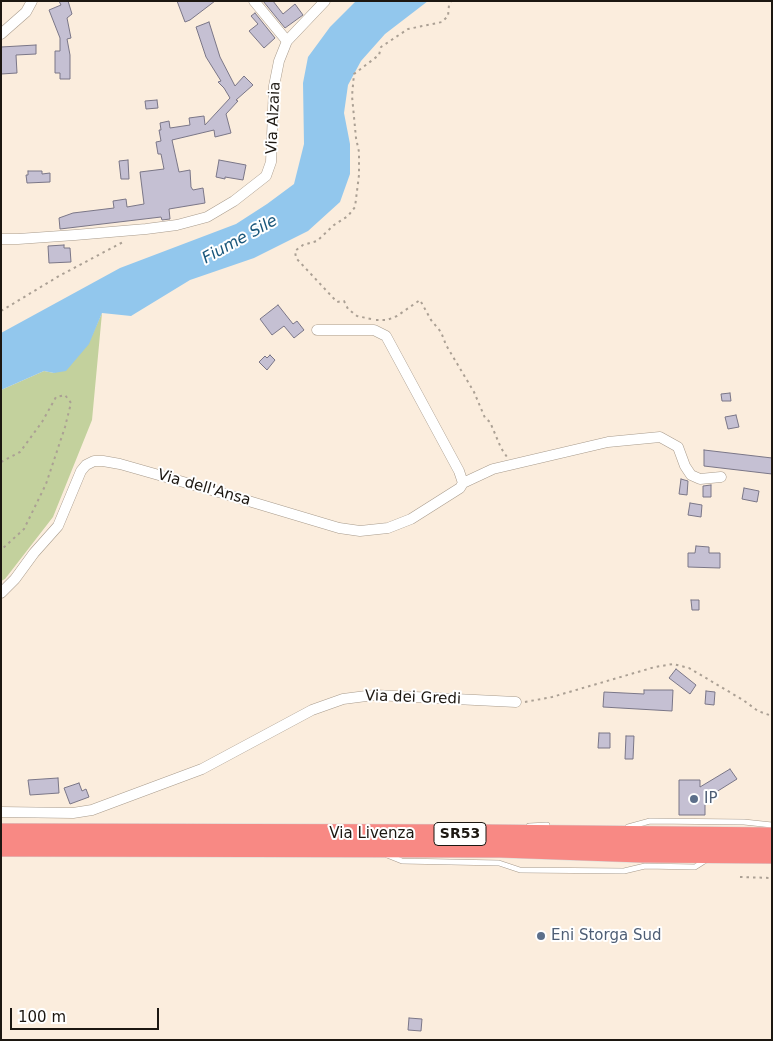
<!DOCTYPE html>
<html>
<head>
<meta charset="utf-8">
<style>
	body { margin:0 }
	#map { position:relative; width:773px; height:1041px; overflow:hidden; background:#fbeddd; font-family:"DejaVu Sans",sans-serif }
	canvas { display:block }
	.frame { position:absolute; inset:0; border:2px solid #1c1711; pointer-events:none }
	.scale { position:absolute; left:10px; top:1008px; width:149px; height:22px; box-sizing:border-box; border:2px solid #1c1711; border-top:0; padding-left:6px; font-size:15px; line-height:18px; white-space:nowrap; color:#1c1711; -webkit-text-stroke:4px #fff; paint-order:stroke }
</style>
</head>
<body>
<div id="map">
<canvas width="773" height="1041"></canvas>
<div class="frame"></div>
<div class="scale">100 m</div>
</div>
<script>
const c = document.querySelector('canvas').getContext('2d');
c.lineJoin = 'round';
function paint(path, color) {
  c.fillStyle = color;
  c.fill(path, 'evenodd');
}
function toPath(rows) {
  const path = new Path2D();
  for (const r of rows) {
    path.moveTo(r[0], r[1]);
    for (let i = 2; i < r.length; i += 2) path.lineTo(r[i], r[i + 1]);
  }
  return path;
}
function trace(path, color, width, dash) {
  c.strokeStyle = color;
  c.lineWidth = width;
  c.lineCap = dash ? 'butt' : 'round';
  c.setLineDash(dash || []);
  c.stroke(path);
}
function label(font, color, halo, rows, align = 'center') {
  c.font = font + ' "DejaVu Sans",sans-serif';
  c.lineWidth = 4;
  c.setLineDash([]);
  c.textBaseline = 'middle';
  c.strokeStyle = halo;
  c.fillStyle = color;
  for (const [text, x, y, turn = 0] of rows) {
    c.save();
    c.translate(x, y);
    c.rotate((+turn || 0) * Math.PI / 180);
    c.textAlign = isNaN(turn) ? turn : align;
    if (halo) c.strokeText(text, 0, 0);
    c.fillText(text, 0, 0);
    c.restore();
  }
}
const green = toPath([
	[102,313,92,420,53,517,5,579,1,581,1,390,44,371,54,373,88,344]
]);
const water = toPath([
	[356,1,428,1,385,34,361,61,348,85,344,113,350,144,350,174,340,202,308,231,254,258,190,280,131,316,102,313,89,344,66,371,54,373,44,371,1,390,1,333,120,268,236,224,267,204,294,184,304,144,303,83,308,57,330,27]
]);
const building = toPath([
	[59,1,68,1,72,14,67,18,71,38,67,39,70,55,70,79,60,79,60,73,55,73,55,51,60,51,60,38,49,10,61,5,59,1],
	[177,1,215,1,190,20,185,22,177,1],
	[263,1,273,1,283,14,295,4,303,15,285,28,263,1],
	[255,13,275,38,264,48,249,31,258,24,251,16,255,13],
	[209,22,220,57,235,86,244,76,253,85,236,100,238,101,226,114,231,133,215,137,214,130,172,140,179,172,190,170,191,187,193,190,203,188,205,203,169,209,170,219,162,220,161,217,60,229,59,218,73,213,114,208,113,201,126,199,127,207,144,204,140,172,164,169,161,154,158,154,156,142,161,141,159,130,161,130,160,123,169,121,170,128,190,125,189,118,204,116,205,125,230,98,224,88,218,82,221,81,206,57,196,27,209,22],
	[36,45,36,54,16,55,17,73,1,74,1,47,36,45],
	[157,100,158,108,146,109,145,101,157,100],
	[128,160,129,179,121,179,119,161,128,160],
	[219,160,246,165,243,180,225,177,225,179,216,177,219,160],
	[28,171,42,171,42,174,50,173,50,182,27,183,26,175,28,175,28,171],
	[64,245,64,248,70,248,71,262,49,263,48,246,64,245],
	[278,305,293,324,297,321,304,330,294,338,284,326,272,335,260,319,278,305],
	[270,355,275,360,267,370,259,362,265,356,267,358,270,355],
	[730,393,731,401,722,401,721,394,730,393],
	[736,415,739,427,728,429,725,417,736,415],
	[704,450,772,458,772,474,704,466,704,450],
	[681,479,688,481,687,495,679,494,681,479],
	[711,485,711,497,703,497,703,486,711,485],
	[744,488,759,491,757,502,742,499,744,488],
	[690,503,702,505,701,517,688,515,690,503],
	[696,546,709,547,709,553,720,553,720,568,688,567,688,553,695,553,696,546],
	[691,600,699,600,699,610,692,610,691,600],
	[676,669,696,685,690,694,669,678,676,669],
	[644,690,673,690,672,711,603,707,604,692,644,694,644,690],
	[706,691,715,692,714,705,705,704,706,691],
	[599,733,610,733,610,748,598,748,599,733],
	[626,736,634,736,633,759,625,759,626,736],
	[730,769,737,779,705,799,705,815,679,815,679,780,700,780,700,787,730,769],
	[58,778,59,793,30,795,28,780,58,778],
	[79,783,82,791,86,789,89,797,70,804,64,788,79,783],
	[409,1018,422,1019,421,1031,408,1030,409,1018]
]);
const path = toPath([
	[1,311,59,276,123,242],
	[371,319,357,316,348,309,344,301,337,302,296,258,295,251,303,245,317,241,334,225,348,216,355,207,359,175,359,152,356,138,352,96,354,74,379,55,381,47,408,29,442,22,448,16,449,5,451,1],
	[376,320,387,320,397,316,420,300,431,320,441,332,446,345,474,392,485,418,490,422,501,448,507,457],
	[1,462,20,452,42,422,56,397,65,395,71,403,65,427,46,484,24,529,1,550],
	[525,702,552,697,655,667,673,664,689,668,743,700,758,711,772,716],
	[740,877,772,878]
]);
const lane = toPath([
	[529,826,547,825],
	[628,827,650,821,744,822,772,825],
	[387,855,402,861,499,863,520,870,624,871,645,866,695,867,706,860]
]);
const street = toPath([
	[254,1,287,41],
	[1,34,26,12,32,1],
	[1,239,18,239,75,235,146,229,177,225,207,217,234,201,266,176,271,162,274,86,279,61,287,41,325,1],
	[317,330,374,330,386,336,459,471,463,483],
	[1,593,15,579,34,553,58,526,81,471,86,465,94,461,103,461,120,464,215,491,339,528,360,531,388,528,411,519,460,488,463,483,493,469,608,442,660,437,678,447,685,466,691,475,700,479,721,477],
	[1,812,73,813,92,810,202,769,312,710,343,699,374,695,516,702]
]);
const highway = toPath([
	[1,833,488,834,772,837],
	[1,847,500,848,641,853,772,854]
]);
const markers = [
	[694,799,5,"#5c6f8a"],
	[541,936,5,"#5c6f8a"]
];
const shields = [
	[460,834,52]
];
const shieldNames = [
	["SR53",460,834]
];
const streetNames = [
	["Via Alzaia",274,118,-87],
	["Via dell'Ansa",204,488,16],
	["Via dei Gredi",413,698,2],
	["Via Livenza",372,834]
];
const serviceNames = [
	["IP",704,799],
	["Eni Storga Sud",551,936]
];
const waterNames = [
	["Fiume Sile",240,240,-29]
];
paint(green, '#c3d19d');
paint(water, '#92c7ed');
paint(building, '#c5c0d3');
trace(building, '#7a7687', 1);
trace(lane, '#a89b8c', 6);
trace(street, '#a89b8c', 11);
trace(highway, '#d6d5d4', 20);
trace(path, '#aba094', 2, [2.5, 4]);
trace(lane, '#fff', 5);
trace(street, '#fff', 10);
trace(highway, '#f88984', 19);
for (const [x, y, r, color] of markers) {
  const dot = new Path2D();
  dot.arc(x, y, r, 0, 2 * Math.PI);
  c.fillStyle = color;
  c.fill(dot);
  trace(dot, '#fff', 2);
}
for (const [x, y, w] of shields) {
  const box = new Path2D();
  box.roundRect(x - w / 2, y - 11.5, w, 23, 4);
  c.fillStyle = '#fff';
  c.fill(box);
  trace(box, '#1c1711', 1);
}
label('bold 14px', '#1c1711', null, shieldNames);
label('15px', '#1c1711', '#fff', streetNames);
label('15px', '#4e5e75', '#fff', serviceNames, 'left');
label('italic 16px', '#1a577b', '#fff', waterNames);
</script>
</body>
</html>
